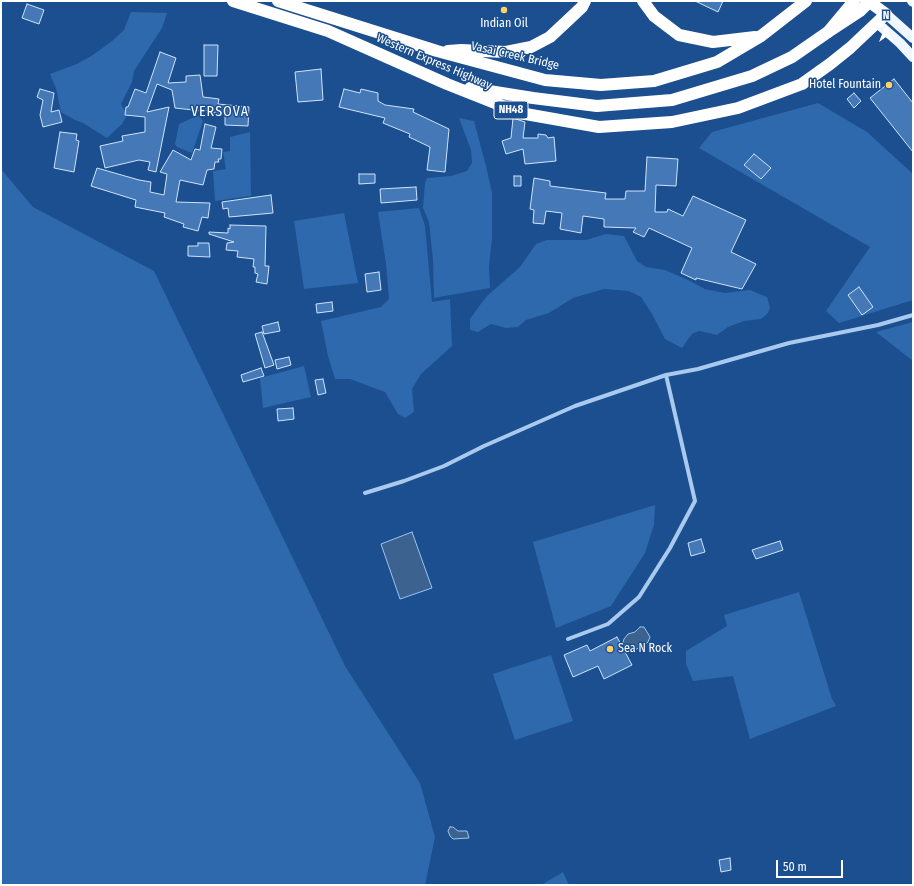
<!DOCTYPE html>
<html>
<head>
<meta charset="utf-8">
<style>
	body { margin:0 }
	#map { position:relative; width:914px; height:886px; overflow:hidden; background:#1b4f8f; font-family:"Fira Sans Condensed",sans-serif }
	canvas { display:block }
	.frame { position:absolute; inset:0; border:2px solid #fff; pointer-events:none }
	.north { position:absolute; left:866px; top:8px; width:40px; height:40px; -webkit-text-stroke:3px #1b4f8f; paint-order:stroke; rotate:0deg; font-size:11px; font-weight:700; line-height:16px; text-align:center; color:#fff }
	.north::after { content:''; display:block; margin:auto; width:14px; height:18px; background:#fff; clip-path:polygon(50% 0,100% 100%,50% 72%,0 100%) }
	.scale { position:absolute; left:776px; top:860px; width:67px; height:18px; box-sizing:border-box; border:2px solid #fff; border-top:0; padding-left:5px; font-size:12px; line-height:14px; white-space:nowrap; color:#fff; -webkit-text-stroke:3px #1b4f8f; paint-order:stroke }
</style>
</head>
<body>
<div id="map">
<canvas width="914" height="886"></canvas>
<div class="frame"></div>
<div class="north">N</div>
<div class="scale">50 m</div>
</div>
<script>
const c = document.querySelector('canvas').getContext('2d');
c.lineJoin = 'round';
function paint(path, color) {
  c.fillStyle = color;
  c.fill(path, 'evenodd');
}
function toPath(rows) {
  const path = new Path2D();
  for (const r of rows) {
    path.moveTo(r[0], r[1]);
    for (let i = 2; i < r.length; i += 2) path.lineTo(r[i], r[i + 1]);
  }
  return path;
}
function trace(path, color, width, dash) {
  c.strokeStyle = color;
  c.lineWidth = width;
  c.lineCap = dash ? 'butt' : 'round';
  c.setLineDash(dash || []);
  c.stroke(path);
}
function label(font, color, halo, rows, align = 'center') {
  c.font = font + ' "Fira Sans Condensed",sans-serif';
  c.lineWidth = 3;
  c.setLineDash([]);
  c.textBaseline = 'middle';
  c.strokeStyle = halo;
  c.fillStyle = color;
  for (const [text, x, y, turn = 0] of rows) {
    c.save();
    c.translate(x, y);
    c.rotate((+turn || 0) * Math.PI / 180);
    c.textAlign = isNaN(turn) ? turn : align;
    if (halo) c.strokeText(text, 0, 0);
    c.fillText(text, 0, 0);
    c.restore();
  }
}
const green = toPath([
	[131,12,167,13,162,28,134,71,132,82,121,104,127,115,122,124,107,138,83,123,75,120,61,112,56,88,50,74,77,64,93,55,112,41,124,30],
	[818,103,867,132,913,174,913,300,839,323,826,311,870,247,699,148,712,132],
	[199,115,203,121,192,153,177,147,175,144,179,124],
	[459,118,474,121,486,166,492,193,492,238,489,267,490,288,434,298,433,260,429,222,423,208,425,183,427,178,451,176,467,171,472,163,471,150],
	[250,132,251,196,215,201,213,171,226,169,223,152,230,151,230,137],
	[1,169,33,207,154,271,345,666,420,783,435,837,425,885,1,885],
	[419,208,425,226,432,302,450,299,452,346,421,374,412,389,414,412,405,418,398,414,385,392,350,379,335,379,328,356,321,321,381,307,389,299,386,264,378,212],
	[344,213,358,283,304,289,294,221],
	[606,234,624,236,637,261,646,267,665,270,688,280,705,289,725,293,750,290,767,297,770,308,768,313,761,319,744,321,728,327,717,335,699,331,692,334,682,348,665,339,652,314,641,297,629,291,604,289,573,298,549,313,526,320,518,327,506,328,491,324,478,332,470,330,470,319,480,305,488,295,520,267,536,244,547,240,586,240],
	[913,322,913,361,876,332],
	[304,366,311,397,263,408,260,378],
	[655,505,654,525,645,553,611,606,556,628,533,542],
	[799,592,832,699,836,706,750,739,733,676,693,681,686,664,686,651,727,626,724,615],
	[551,655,573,721,515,740,493,674],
	[563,872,569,885,541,885]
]);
const water = toPath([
	[412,532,432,588,400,599,381,544,412,532],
	[640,627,644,627,650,637,648,642,643,646,630,652,626,649,623,642,624,639,628,634,635,632,640,627],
	[450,827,453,827,458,831,467,831,469,838,453,839,450,836,448,831,450,827]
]);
const building = toPath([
	[695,1,723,1,718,12,695,1],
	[27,4,44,10,39,24,22,18,27,4],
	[204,45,218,45,217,76,204,76,204,45],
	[160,52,176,58,168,83,186,82,186,76,200,75,203,97,219,99,218,104,249,107,248,126,225,125,225,114,208,112,208,110,202,111,175,108,172,90,157,84,147,112,169,107,156,172,148,170,150,162,139,160,105,168,100,146,123,141,122,136,145,132,145,117,125,115,126,107,128,107,135,89,146,93,160,52],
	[321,69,323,100,298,102,295,72,321,69],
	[894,79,913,103,913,152,870,98,894,79],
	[40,89,54,93,51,112,59,110,62,122,43,127,40,115,43,100,37,97,40,89],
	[344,89,360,93,361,89,378,93,378,101,385,105,414,109,413,112,449,129,445,172,427,170,430,147,409,137,410,134,383,123,385,118,339,107,344,89],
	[854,93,861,101,854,108,847,99,854,93],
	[513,118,525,122,523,138,538,138,538,134,546,135,548,138,554,137,556,161,525,164,523,149,506,154,502,141,511,138,513,118],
	[205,124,216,127,211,148,222,149,221,159,218,159,219,162,215,162,214,169,207,170,203,185,180,180,176,202,210,203,208,218,202,217,198,231,183,227,184,224,164,217,165,213,135,207,136,200,91,186,97,168,139,180,151,182,150,192,164,195,167,174,160,172,173,150,191,160,195,149,200,150,205,124],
	[60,132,77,134,76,140,79,141,74,172,54,168,60,132],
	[754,154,771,168,761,179,744,165,754,154],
	[647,157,678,159,676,186,656,185,655,212,667,212,668,209,683,216,693,196,746,220,731,252,756,264,742,289,696,278,696,280,681,273,692,248,649,228,644,237,633,232,636,228,604,227,604,219,583,216,581,233,560,229,562,213,546,211,544,224,533,223,534,210,530,209,534,178,550,181,550,186,606,193,605,199,625,199,626,191,645,191,647,157],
	[359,174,375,174,375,183,359,184,359,174],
	[514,176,521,176,521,186,514,186,514,176],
	[416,187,417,200,381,203,380,189,416,187],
	[271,195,273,213,229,217,228,208,223,209,222,202,271,195],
	[230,225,266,226,265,266,269,266,267,284,256,282,258,274,255,273,255,267,253,267,254,259,237,257,238,251,226,250,227,243,234,242,209,234,209,232,228,233,228,228,230,229,230,225],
	[198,243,209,243,210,257,188,256,188,246,198,246,198,243],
	[379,272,381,290,367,292,365,274,379,272],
	[859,287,873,307,862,315,848,295,859,287],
	[332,302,333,311,317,313,316,304,332,302],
	[278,322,280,331,264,334,262,326,278,322],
	[262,332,274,365,265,368,255,334,262,332],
	[289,357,291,365,277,369,275,360,289,357],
	[261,368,264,376,243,382,241,375,261,368],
	[323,379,326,393,318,395,315,380,323,379],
	[293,408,294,419,278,421,277,409,293,408],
	[701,539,705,552,691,556,688,543,701,539],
	[780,541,783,550,756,559,752,550,780,541],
	[617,637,632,665,604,679,598,666,573,677,564,655,587,645,590,651,617,637],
	[730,858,731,870,721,872,719,860,730,858]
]);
const street = toPath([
	[365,493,404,481,444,466,484,446,575,406,666,375,698,369,789,343,878,325,913,315],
	[568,639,608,624,639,597,670,548,695,501,666,375]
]);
const primary = toPath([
	[912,1,913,2],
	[886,14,913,38],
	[877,23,900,43,913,57]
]);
const highway = toPath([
	[233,1,328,31,447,84,520,113,599,127,672,122,738,108,802,84,830,64,850,48,886,14,868,1],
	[278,1,437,51,545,80,601,85,654,81,717,62,761,36,806,1],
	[643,1,654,16,679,35,713,42,755,37],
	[448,51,461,50,506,52,531,47,550,37,582,7,585,1],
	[470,88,533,98,597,106,672,100,752,76,792,57,828,32,854,1]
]);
const highwayBridge = toPath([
	[828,32,860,11,870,1]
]);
const markers = [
	[504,10,4,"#ffd166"],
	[889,85,4,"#ffd166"],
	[610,649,4,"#ffd166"]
];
const shields = [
	[511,110,34]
];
const shieldNames = [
	["NH48",511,110]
];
const poiNames = [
	["Indian Oil",504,24],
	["Hotel Fountain",881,85,"right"],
	["Sea N Rock",618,649,"left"]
];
const streetNames = [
	["Vasai Creek Bridge",515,56,13],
	["Western Express Highway",434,62,23]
];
const quarterNames = [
	["VERSOVA",220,112]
];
paint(green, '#2e69ad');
paint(water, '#3c6290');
trace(water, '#9cc4f0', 1);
paint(building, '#4478b7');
trace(building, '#cfe3fa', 1);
trace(street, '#a9c9ee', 4);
trace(primary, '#f0f6ff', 10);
trace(highway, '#fff', 12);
trace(highwayBridge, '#fff', 12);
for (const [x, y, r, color] of markers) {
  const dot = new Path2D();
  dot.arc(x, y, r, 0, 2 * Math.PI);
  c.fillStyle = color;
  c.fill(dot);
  trace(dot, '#1b4f8f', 1.5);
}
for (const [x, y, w] of shields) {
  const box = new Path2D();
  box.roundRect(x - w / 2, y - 9, w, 18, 3);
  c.fillStyle = '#1b4f8f';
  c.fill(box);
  trace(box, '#fff', 1);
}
label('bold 11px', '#fff', null, shieldNames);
label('12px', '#fff', '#1b4f8f', poiNames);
label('12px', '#fff', '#1b4f8f', streetNames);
c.letterSpacing = '1px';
label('14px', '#fff', '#1b4f8f', quarterNames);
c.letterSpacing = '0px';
</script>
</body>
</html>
